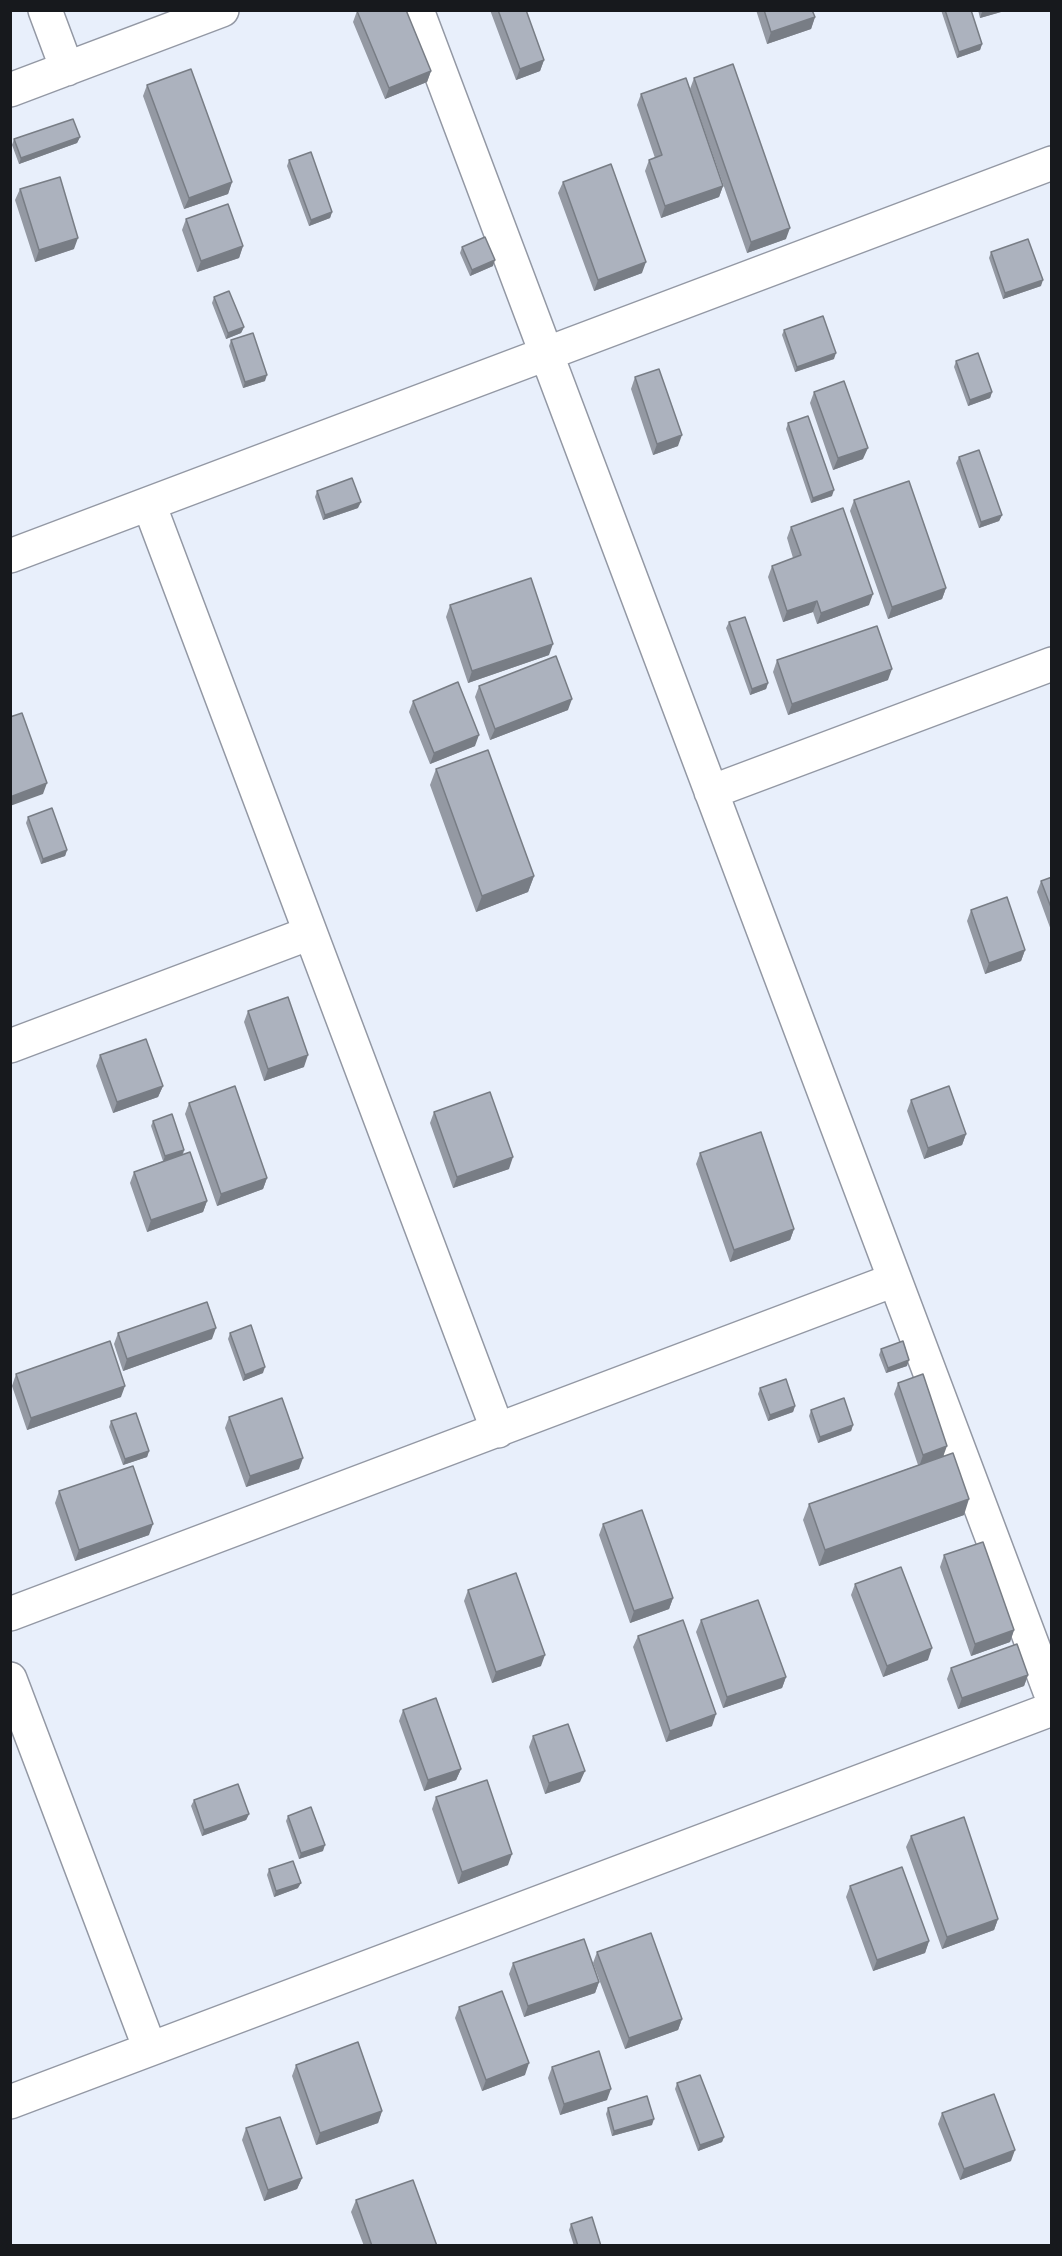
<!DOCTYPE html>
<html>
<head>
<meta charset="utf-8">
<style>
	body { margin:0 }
	#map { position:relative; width:1062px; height:2256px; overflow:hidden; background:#e8effb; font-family:Rubik,sans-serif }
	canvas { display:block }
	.frame { position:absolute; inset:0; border:12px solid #17191d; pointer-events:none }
</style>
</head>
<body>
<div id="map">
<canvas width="1062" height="2256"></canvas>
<div class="frame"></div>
</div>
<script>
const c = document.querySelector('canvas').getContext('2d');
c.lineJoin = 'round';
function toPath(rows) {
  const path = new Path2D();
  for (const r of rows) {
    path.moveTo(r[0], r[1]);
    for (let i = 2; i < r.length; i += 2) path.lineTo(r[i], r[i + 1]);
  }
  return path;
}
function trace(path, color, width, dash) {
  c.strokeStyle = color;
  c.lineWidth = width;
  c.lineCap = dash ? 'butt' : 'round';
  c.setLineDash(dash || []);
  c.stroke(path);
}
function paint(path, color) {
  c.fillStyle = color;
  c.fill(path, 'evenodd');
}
const street = toPath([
	[45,10,67,69],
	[417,10,1052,1697],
	[10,90,222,10],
	[149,504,498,1431],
	[10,556,1052,163],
	[711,792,1052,664],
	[10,1046,310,933],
	[10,1614,894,1280],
	[10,1679,150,2049],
	[10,2102,1052,1709]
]);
const wall = toPath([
	[490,10,526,10,544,60,540,71,516,80],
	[756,10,812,10,815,17,811,29,767,44],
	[941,10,971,10,982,44,980,50,957,58],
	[978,10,1001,10,1001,12,980,18],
	[357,11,431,71,427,82,385,99,353,22],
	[694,78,786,239,747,253,690,89],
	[147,85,232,182,228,194,184,209,143,96],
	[641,94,723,186,719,197,661,218,645,171,649,160,655,158,637,105],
	[80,137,77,143,19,164,12,145,14,139],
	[289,160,332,212,330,218,309,226,287,166],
	[563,182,642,273,594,291,558,193],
	[20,189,74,249,35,262,15,200],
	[186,219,243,246,239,258,197,272,182,230],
	[462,247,493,266,470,276,460,253],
	[991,252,1041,286,1003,299,989,258],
	[214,297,244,327,241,333,226,339,212,303],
	[784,330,834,359,795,372,782,335],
	[231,340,265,381,243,388,229,346],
	[956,361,992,392,990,398,968,406,954,367],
	[635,377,678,446,653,455,631,389],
	[814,392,863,459,833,470,810,403],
	[788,423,832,496,811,503,786,429],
	[959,457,1002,515,999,521,979,528,956,463],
	[317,491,358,508,323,520,315,497],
	[854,500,946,588,942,599,888,619,850,511],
	[791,527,869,605,817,624,813,612,783,622,768,577,772,566,793,558,787,538],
	[450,605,549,655,468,683,446,617],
	[729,622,768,683,766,689,750,695,726,628],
	[777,660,888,680,788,715,773,672],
	[479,686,568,710,490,740,475,697],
	[413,701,475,746,430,764,409,712],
	[436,769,534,876,528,892,476,912,430,785],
	[28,817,67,850,65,856,41,864,26,823],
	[1052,877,1052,933,1037,892,1041,881],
	[971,910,1025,950,1021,961,985,974,967,921],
	[248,1011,304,1067,264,1081,244,1022],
	[100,1055,163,1086,158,1097,113,1113,96,1066],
	[911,1100,966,1134,962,1145,924,1159,907,1111],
	[189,1103,267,1178,263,1189,217,1206,185,1114],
	[434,1112,509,1169,453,1188,430,1123],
	[153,1121,184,1150,183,1155,207,1201,203,1212,147,1232,130,1183,134,1172,163,1161,151,1126],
	[700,1153,794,1229,790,1240,730,1262,696,1164],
	[118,1333,212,1339,123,1371,114,1344],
	[230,1333,263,1373,243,1381,228,1339],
	[881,1349,907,1366,886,1373,879,1355],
	[16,1374,121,1397,27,1430,12,1386],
	[898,1383,944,1456,964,1515,819,1566,803,1520,809,1504,918,1465,894,1394],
	[760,1388,795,1406,793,1412,768,1421,758,1394],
	[811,1410,853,1425,851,1431,818,1443,809,1416],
	[229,1417,299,1469,246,1487,225,1428],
	[111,1421,149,1451,147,1457,123,1465,109,1427],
	[59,1491,149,1535,75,1561,55,1503],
	[603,1524,673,1598,669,1609,630,1623,599,1535],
	[944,1555,1014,1630,1010,1642,971,1656,940,1567],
	[855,1584,928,1660,883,1677,851,1595],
	[468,1590,541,1666,492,1683,464,1601],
	[701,1620,786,1677,782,1688,723,1708,696,1632],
	[638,1636,712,1726,666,1742,633,1647],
	[951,1668,1028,1675,1024,1686,958,1709,947,1679],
	[403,1710,461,1769,456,1780,424,1791,399,1721],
	[533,1736,580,1782,545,1794,529,1747],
	[436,1797,508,1865,458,1884,432,1809],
	[194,1800,249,1814,246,1820,202,1836,191,1806],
	[288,1816,323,1851,299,1859,286,1821],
	[911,1836,998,1919,994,1930,942,1949,906,1847],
	[269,1869,298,1888,274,1897,267,1875],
	[850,1886,929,1941,925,1953,873,1971,846,1897],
	[597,1952,682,2019,678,2030,625,2049,593,1963],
	[513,1963,599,1982,595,1993,524,2017,509,1974],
	[459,2007,525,2075,482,2091,455,2018],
	[296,2065,382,2111,378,2123,316,2145,292,2076],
	[552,2067,607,2100,560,2115,548,2078],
	[677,2083,724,2137,722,2142,698,2151,675,2089],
	[608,2108,652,2125,612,2136,606,2114],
	[942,2113,1011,2161,960,2180,938,2124],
	[246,2128,302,2178,297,2189,264,2201,242,2140],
	[356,2200,437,2246,364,2246,351,2212],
	[571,2224,601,2246,574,2246,569,2230]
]);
const shadedWall = toPath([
	[988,10,1001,10,1001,12,980,18,982,12],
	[815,17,811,29,767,44,771,32],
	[982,44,980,50,957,58,959,52],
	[544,60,540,71,516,80,520,69],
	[431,71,427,82,385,99,389,88],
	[80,137,77,143,19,164,21,158],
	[232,182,228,194,184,209,189,198],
	[723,186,719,197,661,218,665,206],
	[332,212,330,218,309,226,311,220],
	[790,228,786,239,747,253,751,242],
	[78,238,74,249,35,262,39,250],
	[243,246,239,258,197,272,201,261],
	[495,260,493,266,470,276,472,270],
	[646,262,642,273,594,291,598,280],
	[1043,280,1041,286,1003,299,1005,293],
	[244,327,241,333,226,339,228,333],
	[836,353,834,359,795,372,797,367],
	[267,375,265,381,243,388,245,382],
	[992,392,990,398,968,406,970,400],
	[682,435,678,446,653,455,657,444],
	[868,448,863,459,833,470,838,458],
	[834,490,832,496,811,503,813,498],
	[361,502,358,508,323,520,325,515],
	[1002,515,999,521,979,528,981,522],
	[946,588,942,599,888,619,892,607],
	[873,594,869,605,817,624,821,613],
	[817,601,813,612,783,622,787,611],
	[553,644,549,655,468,683,472,671],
	[892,669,888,680,788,715,792,704],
	[768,683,766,689,750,695,752,689],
	[572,699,568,710,490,740,495,729],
	[479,735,475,746,430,764,434,753],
	[47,783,43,794,10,806,10,797],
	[67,850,65,856,41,864,43,859],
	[534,876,528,892,476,912,482,896],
	[1025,950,1021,961,985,974,989,963],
	[308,1055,304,1067,264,1081,268,1069],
	[163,1086,158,1097,113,1113,117,1102],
	[966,1134,962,1145,924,1159,928,1148],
	[184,1150,182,1155,163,1162,165,1156],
	[513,1157,509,1169,453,1188,457,1177],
	[267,1178,263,1189,217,1206,221,1194],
	[207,1201,203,1212,147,1232,151,1220],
	[794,1229,790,1240,730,1262,734,1250],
	[216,1328,212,1339,123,1371,127,1359],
	[909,1360,907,1366,886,1373,888,1368],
	[265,1367,263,1373,243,1381,245,1375],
	[125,1386,121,1397,27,1430,31,1418],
	[795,1406,793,1412,768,1421,770,1415],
	[853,1425,851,1431,818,1443,820,1437],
	[947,1446,943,1457,919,1467,923,1455],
	[149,1451,147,1457,123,1465,125,1459],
	[303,1458,299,1469,246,1487,250,1476],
	[969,1499,964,1515,819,1566,825,1550],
	[153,1524,149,1535,75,1561,79,1550],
	[673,1598,669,1609,630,1623,634,1611],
	[1014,1630,1010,1642,971,1656,975,1644],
	[932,1648,928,1660,883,1677,887,1666],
	[545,1655,541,1666,492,1683,496,1672],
	[1028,1675,1024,1686,958,1709,962,1698],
	[786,1677,782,1688,723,1708,727,1697],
	[716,1714,712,1726,666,1742,670,1731],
	[461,1769,456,1780,424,1791,428,1780],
	[585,1771,580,1782,545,1794,549,1783],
	[249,1814,246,1820,202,1836,204,1830],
	[325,1845,323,1851,299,1859,301,1853],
	[512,1854,508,1865,458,1884,462,1872],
	[301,1883,298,1888,274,1897,276,1891],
	[998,1919,994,1930,942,1949,947,1937],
	[929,1941,925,1953,873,1971,877,1960],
	[599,1982,595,1993,524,2017,528,2006],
	[682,2019,678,2030,625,2049,629,2038],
	[529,2063,525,2075,482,2091,486,2080],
	[611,2089,607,2100,560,2115,564,2104],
	[382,2111,378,2123,316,2145,320,2133],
	[654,2119,652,2125,612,2136,614,2131],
	[724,2137,722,2142,698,2151,700,2145],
	[1015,2150,1011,2161,960,2180,964,2169],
	[302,2178,297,2189,264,2201,268,2190]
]);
const building = toPath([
	[358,10,406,10,431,71,389,88,357,11,358,10],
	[498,10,526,10,544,60,520,69,498,10],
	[764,10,812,10,815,17,771,32,764,10],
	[945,10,971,10,982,44,959,52,945,10],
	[733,64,790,228,751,242,694,78,733,64],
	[191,69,232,182,189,198,147,85,191,69],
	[686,78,723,186,665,206,649,160,662,155,641,94,686,78],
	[73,119,80,137,21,158,14,139,73,119],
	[311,152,332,212,311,220,289,160,311,152],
	[611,164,646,262,598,280,563,182,611,164],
	[60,177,78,238,39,250,20,189,60,177],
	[228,204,243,246,201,261,186,219,228,204],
	[485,237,495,260,472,270,462,247,485,237],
	[1028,239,1043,280,1005,293,991,252,1028,239],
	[229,291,244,327,228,333,214,297,229,291],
	[823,316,836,353,797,367,784,330,823,316],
	[253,333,267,375,245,382,231,340,253,333],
	[978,353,992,392,970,400,956,361,978,353],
	[659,369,682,435,657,444,635,377,659,369],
	[844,381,868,448,838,458,814,392,844,381],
	[808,416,834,490,813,498,788,423,808,416],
	[979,450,1002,515,981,522,959,457,979,450],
	[352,478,361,502,325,515,317,491,352,478],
	[909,481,946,588,892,607,854,500,909,481],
	[843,508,873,594,821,613,817,601,787,611,772,566,801,555,791,527,843,508],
	[531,578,553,644,472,671,450,605,531,578],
	[745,617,768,683,752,689,729,622,745,617],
	[877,626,892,669,792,704,777,660,877,626],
	[556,656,572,699,495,729,479,686,556,656],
	[458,682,479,735,434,753,413,701,458,682],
	[22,713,47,783,10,797,10,717,22,713],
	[488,750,534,876,482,896,436,769,488,750],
	[52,808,67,850,43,859,28,817,52,808],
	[1052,877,1052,910,1041,881,1052,877],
	[1007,897,1025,950,989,963,971,910,1007,897],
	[288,997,308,1055,268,1069,248,1011,288,997],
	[146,1039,163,1086,117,1102,100,1055,146,1039],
	[235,1086,267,1178,221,1194,189,1103,235,1086],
	[949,1086,966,1134,928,1148,911,1100,949,1086],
	[490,1092,513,1157,457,1177,434,1112,490,1092],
	[172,1114,184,1150,165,1156,153,1121,172,1114],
	[761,1132,794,1229,734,1250,700,1153,761,1132],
	[190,1152,207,1201,151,1220,134,1172,190,1152],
	[207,1302,216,1328,127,1359,118,1333,207,1302],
	[251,1325,265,1367,245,1375,230,1333,251,1325],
	[110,1341,125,1386,31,1418,16,1374,110,1341],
	[903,1341,909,1360,888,1368,881,1349,903,1341],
	[923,1374,947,1446,923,1455,898,1383,923,1374],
	[786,1379,795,1406,770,1415,760,1388,786,1379],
	[282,1398,303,1458,250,1476,229,1417,282,1398],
	[844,1398,853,1425,820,1437,811,1410,844,1398],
	[136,1413,149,1451,125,1459,111,1421,136,1413],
	[953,1453,969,1499,825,1550,809,1504,953,1453],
	[133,1466,153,1524,79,1550,59,1491,133,1466],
	[642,1510,673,1598,634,1611,603,1524,642,1510],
	[983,1542,1014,1630,975,1644,944,1555,983,1542],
	[901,1567,932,1648,887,1666,855,1584,901,1567],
	[516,1573,545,1655,496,1672,468,1590,516,1573],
	[758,1600,786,1677,727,1697,701,1620,758,1600],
	[683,1620,716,1714,670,1731,638,1636,683,1620],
	[1017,1644,1028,1675,962,1698,951,1668,1017,1644],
	[436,1698,461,1769,428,1780,403,1710,436,1698],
	[568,1724,585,1771,549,1783,533,1736,568,1724],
	[487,1780,512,1854,462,1872,436,1797,487,1780],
	[238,1784,249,1814,204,1830,194,1800,238,1784],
	[311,1807,325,1845,301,1853,288,1816,311,1807],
	[964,1817,998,1919,947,1937,911,1836,964,1817],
	[293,1861,301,1883,276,1891,269,1869,293,1861],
	[902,1867,929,1941,877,1960,850,1886,902,1867],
	[651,1933,682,2019,629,2038,597,1952,651,1933],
	[584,1939,599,1982,528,2006,513,1963,584,1939],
	[502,1991,529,2063,486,2080,459,2007,502,1991],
	[358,2042,382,2111,320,2133,296,2065,358,2042],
	[599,2051,611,2089,564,2104,552,2067,599,2051],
	[700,2075,724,2137,700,2145,677,2083,700,2075],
	[994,2094,1015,2150,964,2169,942,2113,994,2094],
	[647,2096,654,2119,614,2131,608,2108,647,2096],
	[280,2117,302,2178,268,2190,246,2128,280,2117],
	[413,2180,437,2246,372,2246,356,2200,413,2180],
	[592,2217,601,2246,578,2246,571,2224,592,2217]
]);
trace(street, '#9398a4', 36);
trace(street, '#fff', 33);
paint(wall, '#9499a3');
paint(shadedWall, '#787d85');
paint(building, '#acb2be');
trace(building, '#787d85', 1.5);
</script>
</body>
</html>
